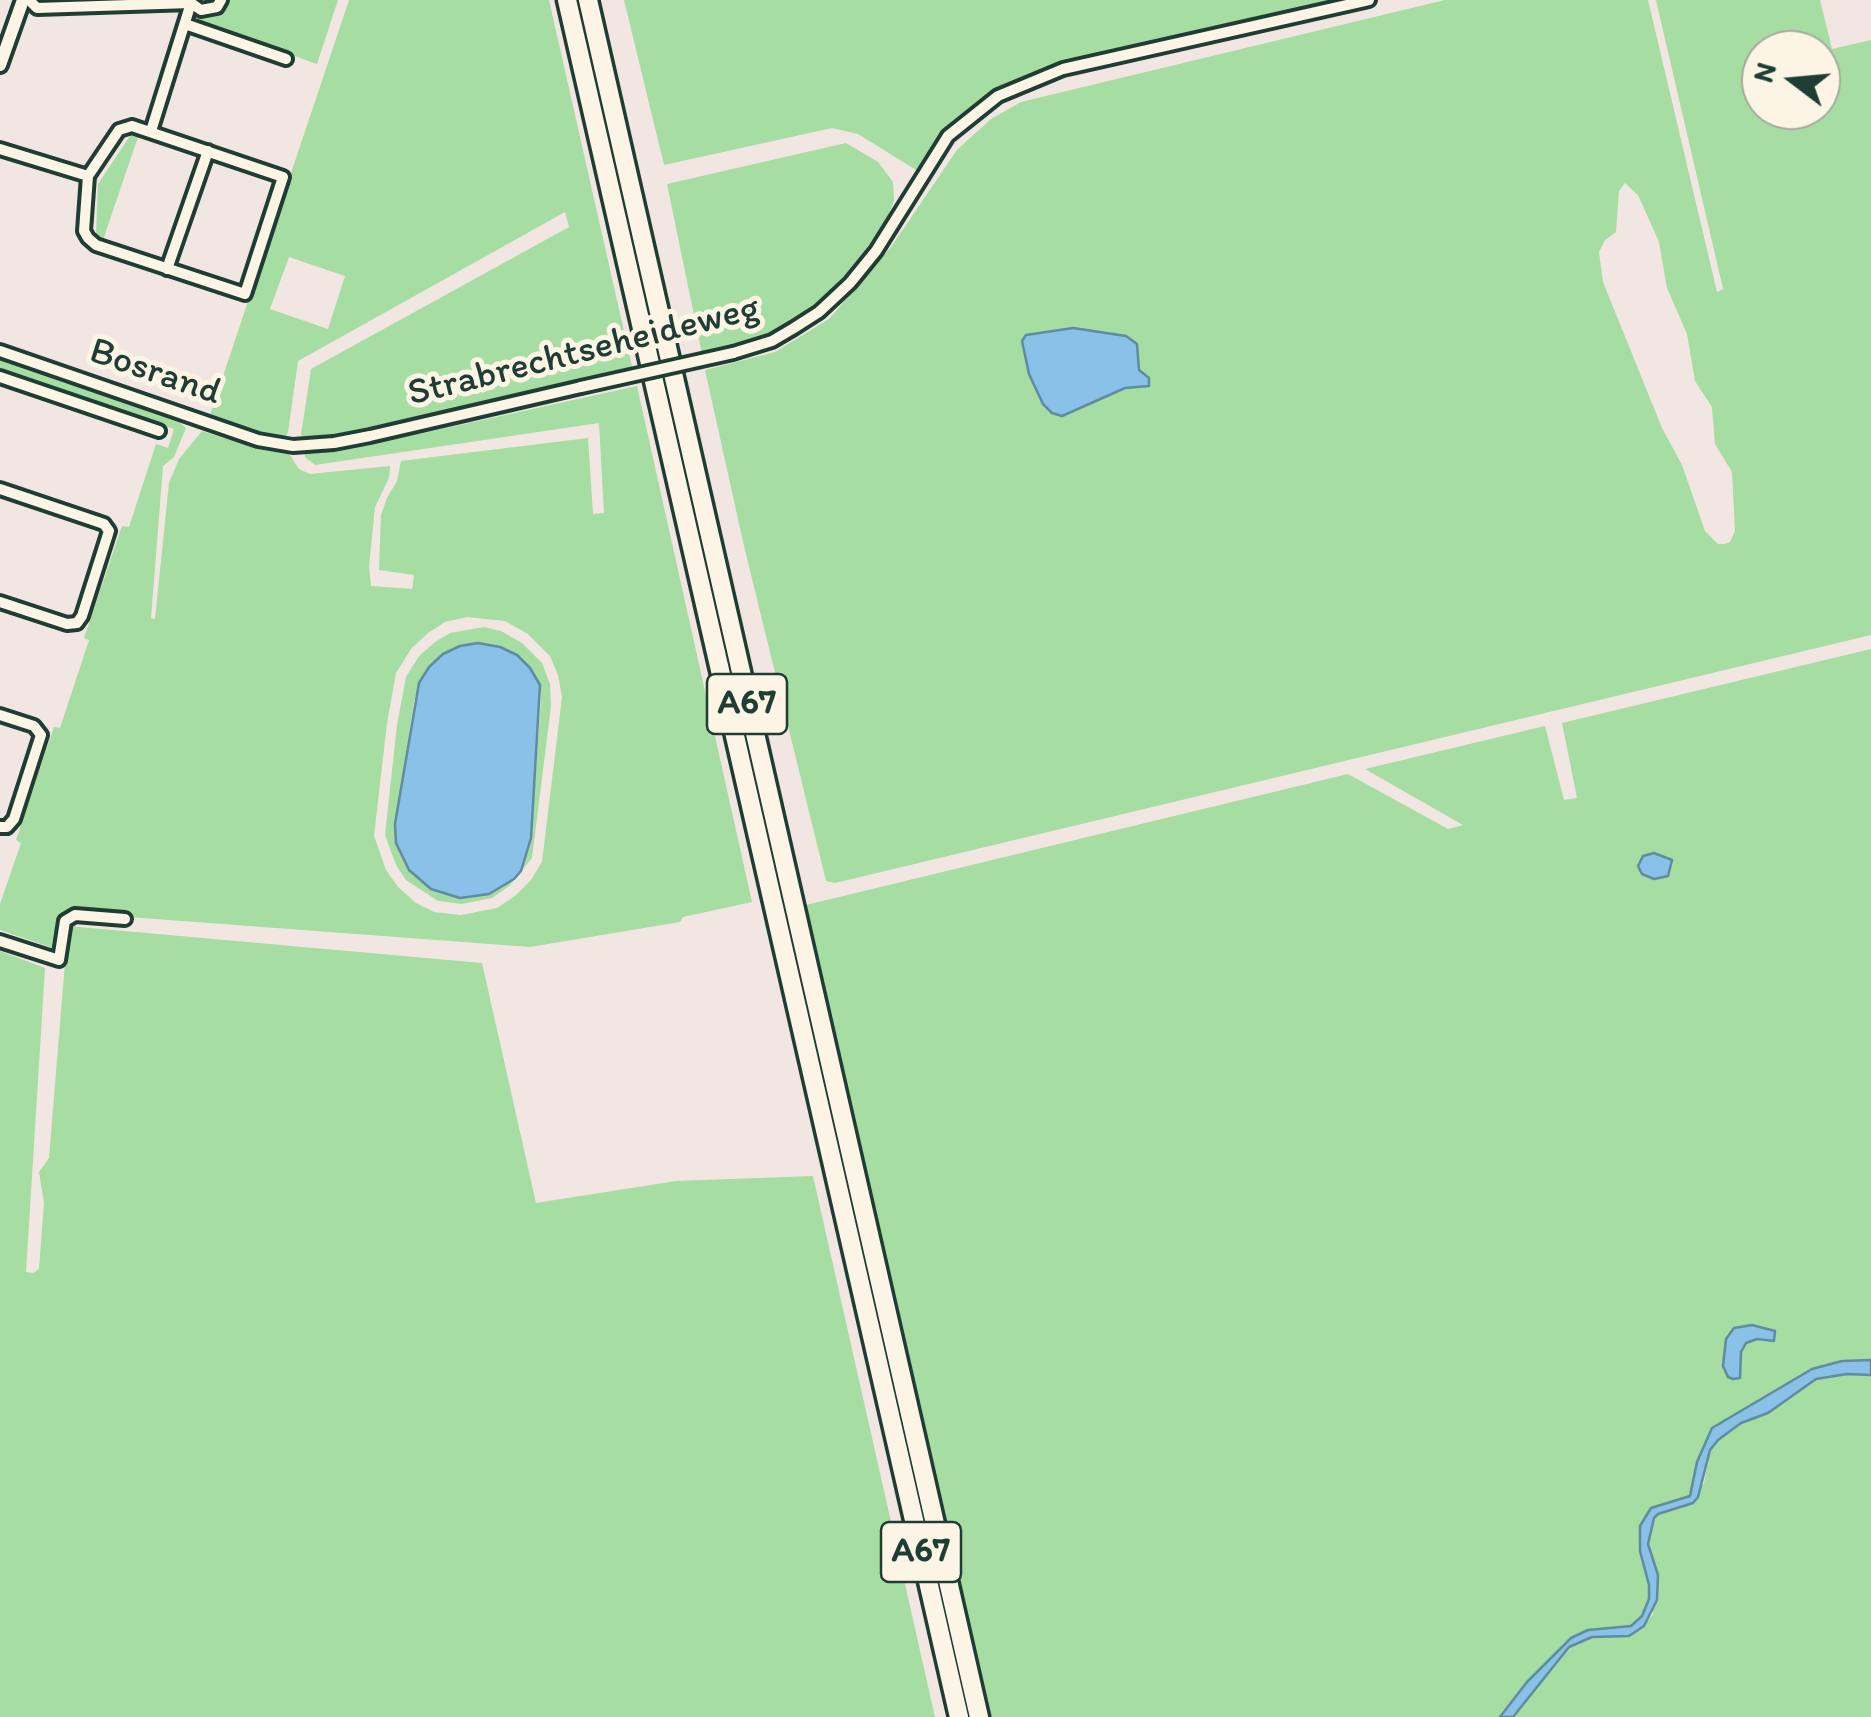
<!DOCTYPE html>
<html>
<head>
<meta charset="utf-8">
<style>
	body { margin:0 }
	#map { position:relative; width:1871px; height:1717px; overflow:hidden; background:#f2e6e2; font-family:Itim,sans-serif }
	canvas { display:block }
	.north { position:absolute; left:1741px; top:30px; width:100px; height:100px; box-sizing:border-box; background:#fcf5e5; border:2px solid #a4ab9e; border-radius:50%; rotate:286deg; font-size:28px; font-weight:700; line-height:40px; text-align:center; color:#1f3d34 }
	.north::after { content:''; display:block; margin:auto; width:35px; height:45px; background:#1f3d34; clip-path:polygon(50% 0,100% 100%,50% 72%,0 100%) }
</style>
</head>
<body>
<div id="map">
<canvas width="1871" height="1717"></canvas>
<div class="north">N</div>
</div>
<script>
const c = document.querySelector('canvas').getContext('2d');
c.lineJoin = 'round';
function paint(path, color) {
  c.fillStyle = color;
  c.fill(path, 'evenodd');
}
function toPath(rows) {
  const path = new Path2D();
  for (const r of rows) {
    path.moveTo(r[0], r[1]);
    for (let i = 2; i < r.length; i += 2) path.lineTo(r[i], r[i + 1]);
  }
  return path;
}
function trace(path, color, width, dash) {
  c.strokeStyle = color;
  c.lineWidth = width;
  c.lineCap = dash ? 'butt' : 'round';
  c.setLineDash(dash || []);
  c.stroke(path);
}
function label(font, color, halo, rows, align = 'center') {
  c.font = font + ' Itim,sans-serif';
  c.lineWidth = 10;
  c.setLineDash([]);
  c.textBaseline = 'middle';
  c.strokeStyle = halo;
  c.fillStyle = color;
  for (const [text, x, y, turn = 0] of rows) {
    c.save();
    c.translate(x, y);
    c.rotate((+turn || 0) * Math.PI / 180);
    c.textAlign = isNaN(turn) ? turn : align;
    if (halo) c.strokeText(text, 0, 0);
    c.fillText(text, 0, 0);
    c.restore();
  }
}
const green = toPath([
	[227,0,338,0,317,64,286,53,286,50,197,20,198,16,219,11],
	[349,0,549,0,633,371,353,435,308,438,301,435,311,369,569,227,565,212,298,361,288,432,285,438,254,433,209,418],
	[289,257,345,276,328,329,270,309],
	[624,0,1373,0,1054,75,1005,94,942,145,920,170,916,170,858,134,832,128,664,165],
	[1445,0,1648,0,1717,292,1723,289,1656,0,1820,0,1832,49,1871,40,1871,635,835,883,826,881,744,546,705,370,775,352,829,319,891,247,957,150,991,119,1021,102],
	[1761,50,1821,50,1821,110,1761,110],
	[1625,183,1638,195,1659,242,1667,288,1687,334,1695,381,1712,407,1715,444,1732,472,1735,531,1730,542,1724,544,1718,544,1705,531,1682,465,1662,428,1603,282,1599,252,1605,240,1616,232,1619,191],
	[1073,328,1126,336,1137,344,1139,370,1149,386,1125,388,1062,416,1052,413,1022,342,1026,335],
	[132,133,139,134,102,243,96,235,98,184],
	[846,143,878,162,893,182,894,201,884,226,835,287,806,312,779,331,752,342,702,354,667,184],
	[0,358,180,423,186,428,174,457,163,466,151,618,155,619,169,483,179,459,202,431,244,444,288,452,299,469,310,474,390,466,389,478,375,507,369,566,371,586,412,589,414,575,379,570,381,515,387,498,397,481,401,461,588,438,593,514,604,513,599,423,315,465,305,457,304,449,340,450,369,445,637,386,752,902,683,917,680,922,530,947,62,912,60,937,53,948,0,930,0,904,21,843,16,840,54,727,60,728,89,640,84,638,122,526,129,527,156,444,168,448,174,429,0,370],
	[467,617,505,621,528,634,550,656,558,675,562,697,542,862,531,880,516,895,497,908,461,915,434,912,416,903,398,887,386,870,374,836,387,723,396,673,411,649,428,633,445,622],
	[484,627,501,631,522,643,542,663,550,684,551,706,532,858,509,886,492,898,461,904,438,901,406,880,396,865,385,835,397,725,406,677,419,656,435,642,450,633],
	[469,644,500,647,517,655,540,685,541,700,531,838,514,879,489,894,469,898,440,893,416,877,400,853,395,824,414,701,423,675,443,654],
	[1871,649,1871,1360,1842,1361,1812,1369,1712,1428,1697,1462,1690,1496,1651,1508,1640,1526,1640,1551,1649,1585,1649,1599,1642,1616,1632,1626,1588,1630,1571,1638,1527,1682,1500,1717,991,1717,806,905,1348,774,1448,829,1463,825,1365,769,1545,726,1564,800,1577,798,1562,723],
	[68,926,482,963,536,1203,676,1181,813,1176,935,1717,0,1717,0,951,45,968,26,1272,33,1273,39,1269,44,1203,39,1172,49,1158],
	[1847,1374,1871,1375,1871,1717,1513,1717,1569,1647,1592,1637,1628,1636,1644,1626,1653,1614,1652,1558,1648,1544,1654,1518,1658,1514,1681,1508,1704,1483,1710,1450,1718,1440,1741,1423,1768,1413,1817,1379]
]);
const water = toPath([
	[1073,328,1126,336,1137,344,1139,370,1149,378,1149,386,1125,388,1062,416,1052,413,1043,404,1029,374,1022,341,1026,335,1073,328],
	[478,643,500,647,517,655,530,668,540,685,531,838,521,871,514,879,489,894,460,898,431,889,409,870,396,843,395,824,419,683,429,667,443,654,460,646,478,643],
	[1654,853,1672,860,1668,876,1654,879,1642,874,1638,866,1643,856,1654,853],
	[1752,1325,1775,1331,1774,1341,1757,1339,1746,1343,1741,1352,1740,1378,1733,1379,1728,1377,1723,1366,1726,1339,1734,1328,1752,1325],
	[1871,1360,1871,1375,1847,1374,1816,1379,1768,1413,1741,1423,1718,1440,1710,1450,1698,1497,1693,1503,1658,1514,1654,1518,1648,1544,1658,1575,1657,1600,1644,1626,1629,1636,1592,1637,1569,1647,1513,1717,1500,1717,1527,1682,1571,1638,1588,1630,1631,1626,1642,1616,1649,1599,1649,1585,1640,1551,1640,1526,1651,1508,1690,1496,1697,1462,1712,1428,1812,1369,1842,1361,1871,1360]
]);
const minor = toPath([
	[29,0,37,8,191,3],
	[185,24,286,59],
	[132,126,283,177,245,294,96,245,88,238,84,231,88,176,119,130,132,126],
	[151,131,191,3,201,10,217,7,221,0],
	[0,149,88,176],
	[167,269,208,151],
	[0,351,258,440,293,446,334,443,370,436,581,387],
	[733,353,772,341,794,328,819,312,850,283,876,251,948,136,998,96,1063,69,1369,0],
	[0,377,159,431],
	[0,489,104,524,109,531,82,616,77,623,67,624,0,602],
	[0,715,34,726,41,735,14,819,7,827,0,827],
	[0,941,59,960,65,921,75,915,125,919]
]);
const tertiary = toPath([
	[0,65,23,0]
]);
const motorway = toPath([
	[567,0,959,1717],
	[588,0,979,1717]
]);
const minorBridge = toPath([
	[581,387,733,353]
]);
const shields = [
	[747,704,80],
	[921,1552,80]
];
const shieldNames = [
	["A67",747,704],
	["A67",921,1552]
];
const streetNames = [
	["Strabrechtseheideweg",584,352,-14],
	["Bosrand",155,373,19]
];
paint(green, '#a5dda2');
paint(water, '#89c1e8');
trace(water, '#5f8ca0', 2.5);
trace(minor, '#1f3d34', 18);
trace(tertiary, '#1f3d34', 20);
trace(motorway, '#1f3d34', 25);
trace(minor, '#fcf5e5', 10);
trace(tertiary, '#fcf5e5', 12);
trace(motorway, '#fcf5e5', 18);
trace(minorBridge, '#1f3d34', 18, []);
trace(minorBridge, '#fcf5e5', 10);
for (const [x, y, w] of shields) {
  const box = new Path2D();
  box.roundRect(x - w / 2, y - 30, w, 60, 8);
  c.fillStyle = '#fcf5e5';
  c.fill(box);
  trace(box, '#1f3d34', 2.5);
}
label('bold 35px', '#1f3d34', null, shieldNames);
label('38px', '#1f3d34', '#fcf5e5', streetNames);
</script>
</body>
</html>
